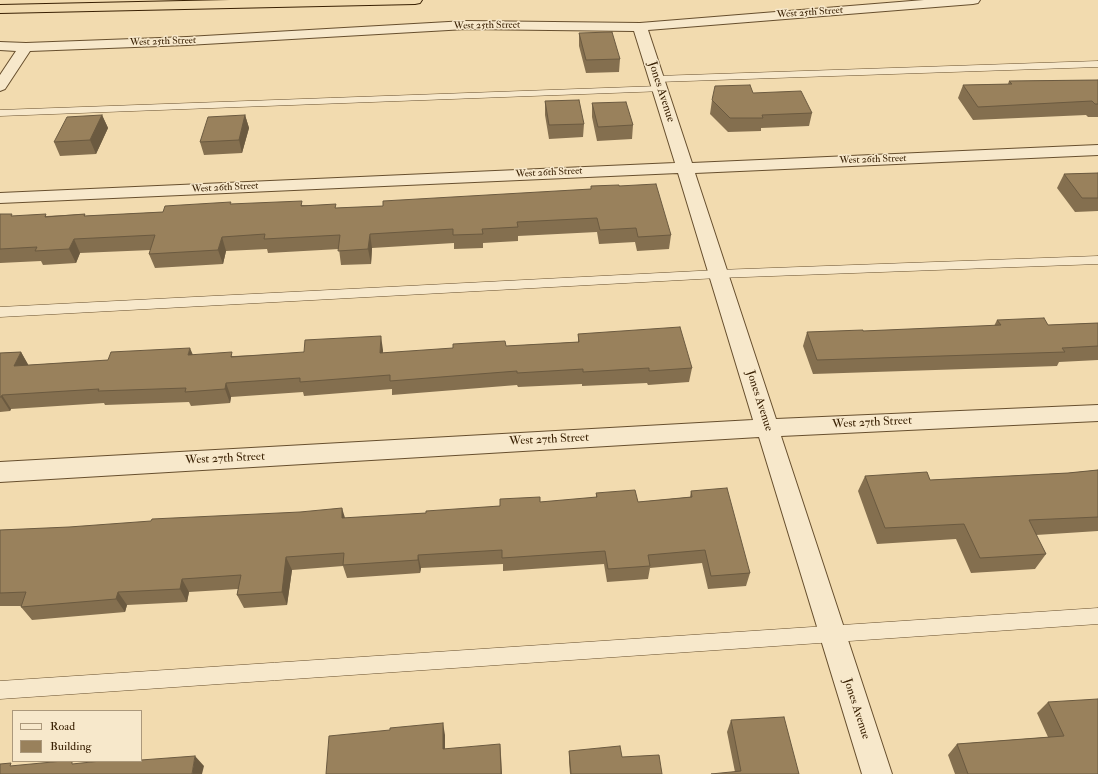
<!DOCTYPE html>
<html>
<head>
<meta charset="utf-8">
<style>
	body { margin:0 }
	#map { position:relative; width:1098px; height:774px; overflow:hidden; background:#f2dbaf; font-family:"IM FELL Double Pica",serif }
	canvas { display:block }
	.legend { position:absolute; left:12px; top:710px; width:130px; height:52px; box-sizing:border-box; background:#f7e8cb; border:1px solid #ab987b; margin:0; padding:5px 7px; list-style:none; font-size:12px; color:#392003 }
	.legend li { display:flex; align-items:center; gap:8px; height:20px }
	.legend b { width:20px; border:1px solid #ab987b }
</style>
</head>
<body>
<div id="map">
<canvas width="1098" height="774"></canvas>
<ul class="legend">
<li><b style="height:5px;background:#f7e8cb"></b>Road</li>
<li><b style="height:11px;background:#99815c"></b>Building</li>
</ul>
</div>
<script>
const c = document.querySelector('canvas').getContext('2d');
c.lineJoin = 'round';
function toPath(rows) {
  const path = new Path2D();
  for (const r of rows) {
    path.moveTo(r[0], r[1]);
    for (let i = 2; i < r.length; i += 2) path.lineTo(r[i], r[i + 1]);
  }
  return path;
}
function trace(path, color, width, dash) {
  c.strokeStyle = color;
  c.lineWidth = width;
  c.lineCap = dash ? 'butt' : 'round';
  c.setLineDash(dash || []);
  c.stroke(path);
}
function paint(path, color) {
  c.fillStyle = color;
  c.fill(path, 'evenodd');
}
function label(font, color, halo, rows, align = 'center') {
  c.font = font + ' "IM FELL Double Pica",serif';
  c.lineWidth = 3;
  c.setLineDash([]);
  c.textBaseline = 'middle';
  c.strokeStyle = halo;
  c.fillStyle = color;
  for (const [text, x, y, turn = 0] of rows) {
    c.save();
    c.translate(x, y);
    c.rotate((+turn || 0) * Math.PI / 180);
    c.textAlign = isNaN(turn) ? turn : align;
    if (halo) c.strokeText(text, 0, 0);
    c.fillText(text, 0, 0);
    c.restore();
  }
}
const service = toPath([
	[1098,61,1098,67,657,82,652,79,657,76,1098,61],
	[660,86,665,89,664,91,0,116,0,110,660,86],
	[1098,256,1098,264,718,278,0,317,0,307,718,270,1098,256],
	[1098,608,1098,624,0,699,0,681,1098,608]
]);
const minor = toPath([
	[924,0,980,0,978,3,973,4,648,30,692,163,1098,145,1098,155,695,173,776,419,1098,405,1098,421,781,436,892,774,862,774,759,437,0,482,0,462,753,420,678,173,0,203,0,193,675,163,634,31,466,29,187,45,30,51,5,89,0,91,0,75,16,51,0,50,0,42,26,43,187,37,466,21,640,23,924,0]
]);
const motorway = toPath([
	[230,0,422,0,420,3,415,4,0,13,0,5,230,0]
]);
const wall = toPath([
	[579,33,620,59,619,72,586,73,579,46],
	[1098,80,1098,117,1088,117,1086,115,973,120,958,98,963,85,1008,84,1009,81],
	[753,93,812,113,809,126,761,128,761,131,728,132,710,114,712,100],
	[545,101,584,124,583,137,549,139,545,115],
	[592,103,633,125,632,139,597,141,592,117],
	[102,115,108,128,96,154,60,156,54,142],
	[245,115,249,128,242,153,204,155,200,142],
	[1098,173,1098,211,1075,212,1057,188,1064,174],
	[591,186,619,186,671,235,669,249,637,251,635,242,599,244,597,232,518,236,518,241,483,243,483,248,454,249,454,243,372,248,371,264,341,265,339,249,268,253,267,249,226,251,223,264,155,268,149,254,151,250,80,253,76,263,43,265,41,261,0,263,0,214,13,216,47,216,85,214,85,216,163,212,231,204,303,205,337,208,383,206,591,189],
	[997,320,1048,325,1098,323,1098,360,1059,362,1057,366,813,374,803,346,807,332,863,331,994,326],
	[578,334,692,368,689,382,648,385,647,383,582,386,582,384,518,387,517,385,392,395,392,389,304,396,303,392,231,397,230,403,191,406,189,402,105,405,104,403,11,409,10,411,0,412,0,353,21,352,28,365,193,355,234,356,383,350,383,353,578,342],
	[1098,470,1098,531,1036,535,1046,554,1035,569,971,573,956,539,877,544,858,491,865,476,930,480,1068,473],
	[691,491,750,573,746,586,708,589,702,563,650,568,648,579,607,582,604,564,503,571,503,564,421,568,420,573,347,578,343,566,292,570,287,605,244,608,237,595,238,589,189,592,187,602,127,605,125,612,32,620,21,607,22,606,0,606,0,530,345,518,426,513,500,506,540,502,596,498,596,493,638,502,690,497],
	[1048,702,1098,774,955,774,948,755,957,744,1048,737,1037,713],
	[731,720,799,774,735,772,727,732],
	[569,751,622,757,662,774,570,774,569,762]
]);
const shadedWall = toPath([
	[102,115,108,128,96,154,90,140],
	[245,115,249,128,242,153,239,140],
	[370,234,372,248,371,264,368,249],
	[222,237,226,251,223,264,218,250],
	[74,239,80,253,76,263,69,249],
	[381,336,383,350,382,367,380,353],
	[190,348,196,362,188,355],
	[21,352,29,366,14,366],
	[226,383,231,397,230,403,225,389],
	[2,395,11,409,10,411,1,397],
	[342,508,346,521,342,518],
	[418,555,421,568,420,573,418,560],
	[286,557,292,570,287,605,282,592],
	[182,579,189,592,187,602,180,589],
	[118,592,127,605,125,612,116,599],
	[443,723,445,735,445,760,443,749],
	[500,744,501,755,502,774,501,774],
	[195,756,204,766,202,774,192,774]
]);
const building = toPath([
	[612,32,620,59,586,60,579,33,612,32],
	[1098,80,1098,104,1095,104,1092,101,978,107,963,85,1012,84,1009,81,1098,80],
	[750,85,753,93,801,91,812,113,762,115,763,118,730,118,712,100,715,86,750,85],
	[579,100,584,124,549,125,545,101,579,100],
	[626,102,633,125,598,127,592,103,626,102],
	[102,115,90,140,54,142,67,117,102,115],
	[245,115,239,140,200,142,208,117,245,115],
	[1098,173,1098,198,1082,198,1064,174,1098,173],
	[656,184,671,235,638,237,636,228,600,230,597,218,517,222,518,227,482,229,483,234,453,235,453,229,370,234,368,249,338,251,340,235,264,239,265,234,222,237,218,250,149,254,155,235,74,239,69,249,35,251,37,247,0,249,0,214,12,214,11,216,46,214,45,217,85,214,84,216,163,212,165,206,231,202,230,204,302,201,301,206,336,204,335,208,383,206,383,201,591,189,591,186,619,185,619,186,656,184],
	[1044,318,1048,325,1098,323,1098,346,1062,348,1065,352,817,360,807,332,863,330,863,331,1001,325,997,320,1044,318],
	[680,327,692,368,649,371,649,368,583,372,583,369,517,373,517,371,390,381,390,375,300,382,300,378,226,383,225,389,185,392,186,388,98,391,99,389,2,395,1,397,0,397,0,353,21,352,14,366,108,360,111,352,190,348,188,355,232,352,231,357,304,352,305,340,381,336,380,353,453,348,453,344,505,341,506,346,579,342,578,334,680,327],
	[1098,470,1098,517,1029,520,1046,554,980,558,964,524,885,528,865,476,927,472,930,480,1068,473,1098,470],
	[727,488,750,573,711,576,705,550,648,555,650,566,608,569,605,551,502,558,502,550,418,555,418,560,343,565,344,553,286,557,282,592,237,595,241,575,182,579,180,589,118,592,116,599,21,607,26,592,0,593,0,530,69,527,151,521,152,519,300,512,342,508,342,518,426,513,426,511,500,506,500,499,540,497,540,502,597,497,596,493,635,490,638,502,692,497,691,491,727,488],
	[1098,699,1098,774,968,774,957,744,1064,736,1048,702,1098,699],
	[784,717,799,774,711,774,741,771,731,720,784,717],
	[443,723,443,749,500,744,501,774,326,774,329,736,390,730,390,728,443,723],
	[620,746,622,757,659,755,662,774,571,774,569,751,620,746],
	[195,756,192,774,0,774,0,764,11,763,10,766,63,761,72,761,72,764,101,761,141,761,141,760,195,756]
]);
const farStreetnames = [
	["West 25th Street",810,13,-4],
	["West 25th Street",487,26,-1],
	["West 25th Street",163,42,-2],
	["West 26th Street",873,160,-2],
	["West 26th Street",549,173,-3],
	["West 26th Street",225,188,-3]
];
const streetNames = [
	["Jones Avenue",661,92,72],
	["Jones Avenue",759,401,72],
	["West 27th Street",872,423,-3],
	["West 27th Street",549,440,-3],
	["West 27th Street",225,459,-3],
	["Jones Avenue",856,709,72]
];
trace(service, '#674f2e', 1);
trace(minor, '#674f2e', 2);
trace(motorway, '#392003', 2);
paint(service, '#f7e8cb');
paint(minor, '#f7e8cb');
paint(motorway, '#f2dbaf');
paint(wall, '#846f4f');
paint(shadedWall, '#6b5a40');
paint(building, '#99815c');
trace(building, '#6b5a40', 1);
label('10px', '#392003', '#f7e8cb', farStreetnames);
label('12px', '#392003', '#f7e8cb', streetNames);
</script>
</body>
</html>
